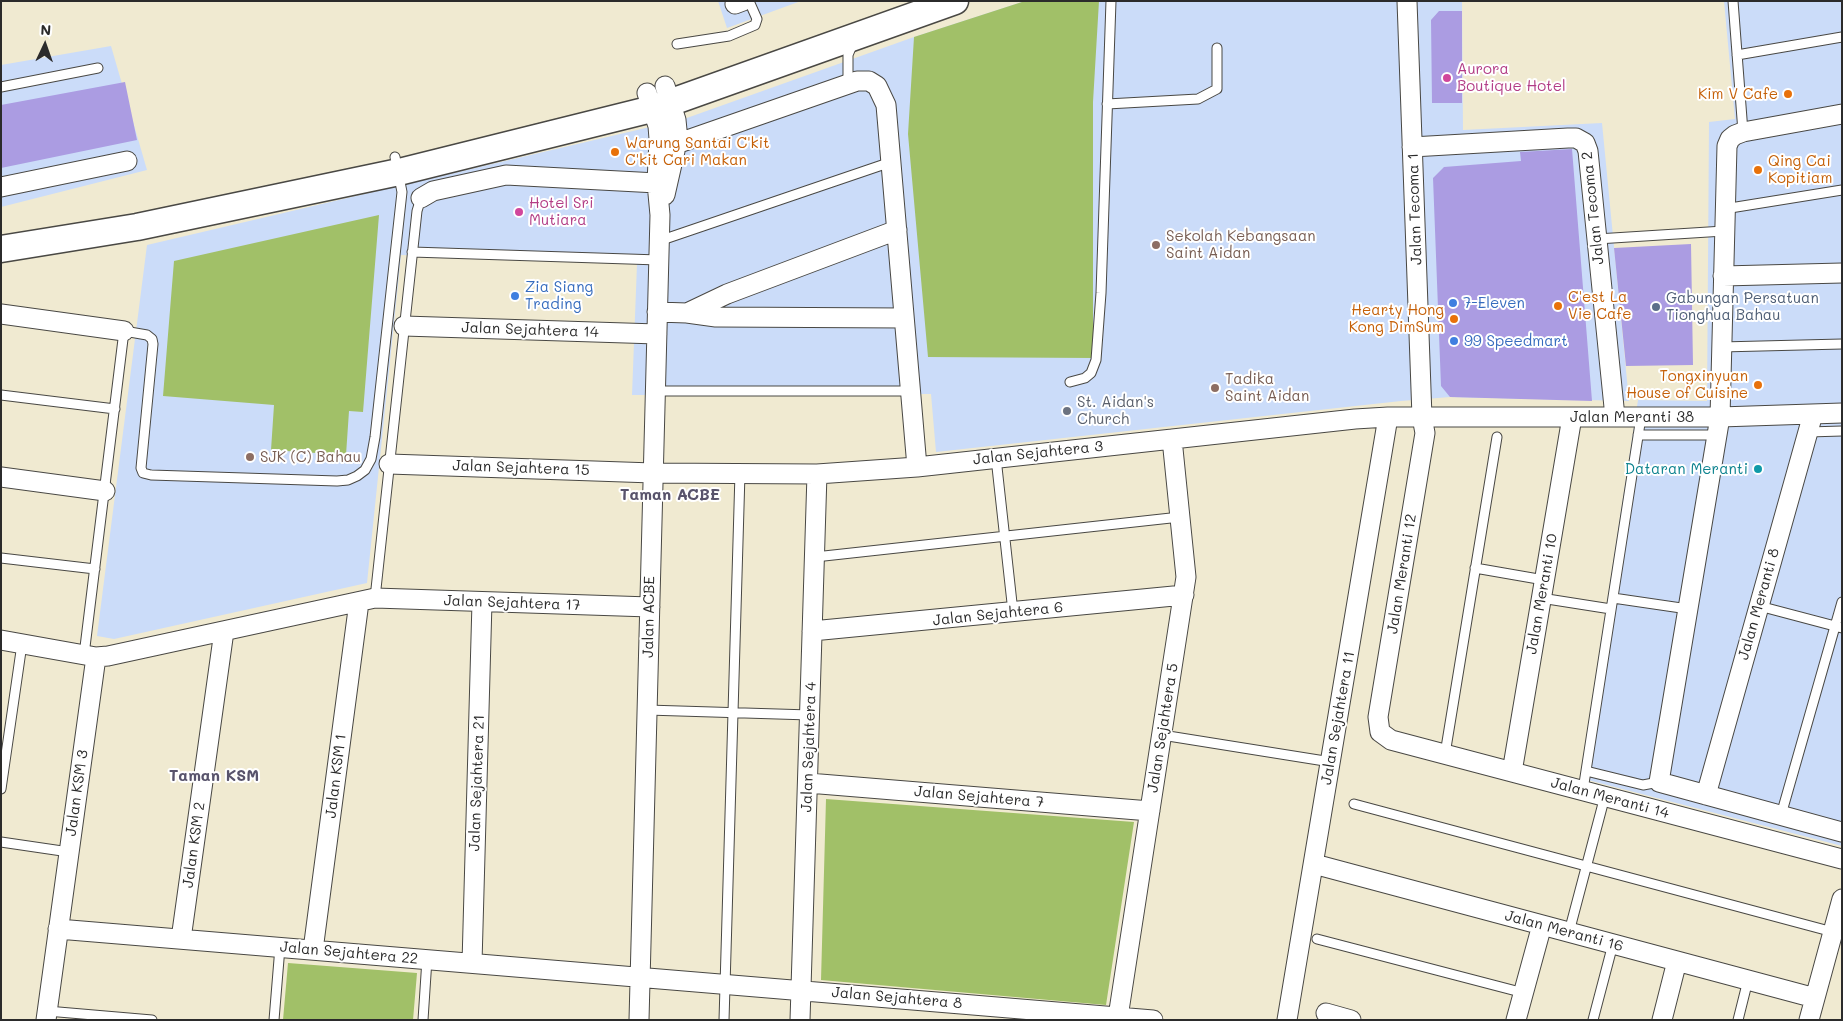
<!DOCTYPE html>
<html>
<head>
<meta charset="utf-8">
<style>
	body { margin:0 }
	#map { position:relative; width:1843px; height:1021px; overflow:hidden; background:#f0ead1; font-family:Mali,sans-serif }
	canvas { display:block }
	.frame { position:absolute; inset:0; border:2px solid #2b2b2b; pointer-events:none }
	.north { position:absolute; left:20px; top:20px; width:50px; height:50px; -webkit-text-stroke:4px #fff; paint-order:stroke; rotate:3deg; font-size:14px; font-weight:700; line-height:20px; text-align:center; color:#2b2b2b }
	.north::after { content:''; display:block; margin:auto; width:18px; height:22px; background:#2b2b2b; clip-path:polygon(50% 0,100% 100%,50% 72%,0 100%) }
</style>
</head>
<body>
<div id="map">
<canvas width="1843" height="1021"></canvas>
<div class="frame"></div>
<div class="north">N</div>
</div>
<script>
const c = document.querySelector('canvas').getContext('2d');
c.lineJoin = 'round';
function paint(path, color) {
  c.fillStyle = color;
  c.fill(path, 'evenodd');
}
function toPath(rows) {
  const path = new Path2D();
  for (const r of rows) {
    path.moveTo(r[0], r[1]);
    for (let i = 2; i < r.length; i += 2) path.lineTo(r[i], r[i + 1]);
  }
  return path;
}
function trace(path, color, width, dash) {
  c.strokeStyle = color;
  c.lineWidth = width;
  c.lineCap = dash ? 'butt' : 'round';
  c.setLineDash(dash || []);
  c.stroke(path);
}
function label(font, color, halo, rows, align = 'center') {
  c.font = font + ' Mali,sans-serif';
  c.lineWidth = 4;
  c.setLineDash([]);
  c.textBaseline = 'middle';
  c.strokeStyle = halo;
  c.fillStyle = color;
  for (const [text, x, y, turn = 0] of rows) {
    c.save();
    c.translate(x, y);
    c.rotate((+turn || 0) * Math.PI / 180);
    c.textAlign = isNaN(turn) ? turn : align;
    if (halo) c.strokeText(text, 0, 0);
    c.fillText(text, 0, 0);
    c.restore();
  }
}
const built = toPath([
	[718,1,801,1,727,28],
	[1025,1,1462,1,1463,130,1602,123,1629,401,1450,397,1401,401,936,452,931,394,632,395,637,264,401,255,367,583,114,639,97,636,147,245,684,119,914,37],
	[1724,1,1842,1,1842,846,1580,778,1638,400,1707,401,1709,122,1735,119],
	[111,46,147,170,1,207,1,65]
]);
const green = toPath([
	[1025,1,1099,1,1093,102,1093,358,928,357,908,134,914,37],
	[379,215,363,412,349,411,346,455,271,450,274,405,163,396,174,261],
	[826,799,1134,822,1106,1005,821,980],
	[288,963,417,973,413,1020,283,1020]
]);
const building = toPath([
	[1439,11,1462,11,1462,103,1432,103,1431,20],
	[125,82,137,140,1,168,1,105],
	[1572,149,1592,401,1450,397,1441,386,1433,178,1444,167,1521,161,1520,152],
	[1691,244,1693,365,1626,366,1614,248]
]);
const service = toPath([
	[1733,1,1743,132],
	[677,44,729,36,755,25,757,19,749,1],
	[1737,55,1842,37],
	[848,84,848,55,853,43],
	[1,87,98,68],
	[1107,104,1198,99,1217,89,1217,48],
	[1724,209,1842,190],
	[1597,239,1724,231],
	[659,241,891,162],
	[412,252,659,260],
	[1721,347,1842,344],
	[1070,382,1085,378,1091,373,1096,360,1101,293,1111,1],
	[655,391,911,391],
	[1,395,115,409],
	[1808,432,1842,431],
	[1638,435,1717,435],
	[996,458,1013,612],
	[815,557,1180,517],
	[1,558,95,569],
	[1475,568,1544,580],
	[375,598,417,211,421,198],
	[1541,598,1611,609],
	[1613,598,1688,609],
	[1759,606,1842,628],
	[84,655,124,331,147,335,152,339,153,344,141,468,143,473,151,475,337,481,348,480,357,476,365,470,371,459,375,437,402,192,395,157],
	[647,710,810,715],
	[1162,735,1331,762],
	[1445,754,1497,437],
	[1586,771,1643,785,1659,782],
	[1,789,22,644],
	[1583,790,1641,417],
	[1354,804,1833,932],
	[1781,815,1842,602],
	[1,842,69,852],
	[1569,932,1605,796],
	[1317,939,1524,993],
	[47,1011,152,1020],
	[274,1020,280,947],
	[423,1020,427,959],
	[724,1020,740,473],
	[1593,1020,1613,944],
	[1738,1020,1748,980]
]);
const minor = toPath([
	[1407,1,1422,417,1425,433,1378,717,1380,732,1391,740,1842,859],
	[735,4,743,1],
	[1842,114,1743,132,1735,135,1730,139,1727,146,1720,417,1659,782,1842,832],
	[676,144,857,81,869,81,877,86,886,105,917,467],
	[1412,147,1568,138,1576,138,1585,143,1588,151,1615,417],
	[1,187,127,161],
	[665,195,675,151,677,130,676,120,665,86],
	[421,198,433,191,506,175,657,183],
	[1723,276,1842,273],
	[657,312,687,313,716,317,904,318],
	[687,313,727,294,897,230],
	[1,314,124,331],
	[404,326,657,334],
	[389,464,653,473,817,474,917,467,1355,419,1388,417,1720,417,1842,413],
	[1,477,105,491],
	[812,631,1184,595],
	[1,640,96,657,108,656,375,598,650,607],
	[1512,772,1572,417],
	[808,783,1150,811],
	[1706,795,1813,414],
	[1314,864,1815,998],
	[58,929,1153,1020],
	[181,939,224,631],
	[313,950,359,602],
	[472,963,482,602],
	[1326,1013,1351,1020],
	[1118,1017,1186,577,1172,439],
	[46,1020,96,657],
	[639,1020,660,215,657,183,659,139,658,126,647,93],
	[800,1020,817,474],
	[1287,1020,1388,417],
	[1516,1020,1542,925],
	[1662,1020,1677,961],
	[1809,1020,1842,899]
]);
const secondary = toPath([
	[1,249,137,227,399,172,652,109,955,1]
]);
const markers = [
	[1447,78,5,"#d1479c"],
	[1788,94,5,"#e8710a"],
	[615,152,5,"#e8710a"],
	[1758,170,5,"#e8710a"],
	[519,212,5,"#d1479c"],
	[1156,245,5,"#8d6e63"],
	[515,296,5,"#3f7fe0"],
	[1453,303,5,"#3f7fe0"],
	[1558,306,5,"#e8710a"],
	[1656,307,5,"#5c6f8a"],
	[1454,319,5,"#e8710a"],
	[1454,341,5,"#3f7fe0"],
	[1758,385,5,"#e8710a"],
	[1215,388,5,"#8d6e63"],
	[1067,411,5,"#6b7280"],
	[250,457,5,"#8d6e63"],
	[1758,469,5,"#0f9aa8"]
];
const hotelNames = [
	["Aurora",1457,69],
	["Boutique Hotel",1457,86],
	["Hotel Sri",529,203],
	["Mutiara",529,220]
];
const foodNames = [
	["Kim V Cafe",1778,94],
	["Warung Santai C'kit",625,143,"left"],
	["C'kit Cari Makan",625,160,"left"],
	["Qing Cai",1768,161,"left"],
	["Kopitiam",1768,178,"left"],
	["C'est La",1568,297,"left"],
	["Vie Cafe",1568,314,"left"],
	["Hearty Hong",1444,310],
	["Kong DimSum",1444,327],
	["Tongxinyuan",1748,376],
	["House of Cuisine",1748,393]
];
const streetNames = [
	["Jalan Tecoma 2",1593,208,-96],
	["Jalan Tecoma 1",1415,209,-92],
	["Jalan Sejahtera 14",530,330,2],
	["Jalan Meranti 38",1632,417],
	["Jalan Sejahtera 3",1038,453,-6],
	["Jalan Sejahtera 15",521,468,2],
	["Jalan Meranti 12",1402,574,-81],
	["Jalan Meranti 10",1542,594,-80],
	["Jalan Sejahtera 17",512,603,2],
	["Jalan Meranti 8",1759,604,-74],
	["Jalan Sejahtera 6",998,614,-6],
	["Jalan ACBE",649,617,-89],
	["Jalan Sejahtera 11",1338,718,-80],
	["Jalan Sejahtera 5",1163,728,-81],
	["Jalan Sejahtera 4",809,747,-88],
	["Jalan KSM 1",336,776,-83],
	["Jalan Sejahtera 21",477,783,-88],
	["Jalan KSM 3",77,793,-82],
	["Jalan Sejahtera 7",979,797,5],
	["Jalan Meranti 14",1610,798,15],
	["Jalan KSM 2",194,845,-82],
	["Jalan Meranti 16",1564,931,15],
	["Jalan Sejahtera 22",349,953,5],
	["Jalan Sejahtera 8",897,998,5]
];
const educationNames = [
	["Sekolah Kebangsaan",1166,236],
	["Saint Aidan",1166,253],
	["Tadika",1225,379],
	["Saint Aidan",1225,396],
	["SJK (C) Bahau",260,457]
];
const shopNames = [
	["Zia Siang",525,287],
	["Trading",525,304],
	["7-Eleven",1463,303],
	["99 Speedmart",1464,341]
];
const serviceNames = [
	["Gabungan Persatuan",1666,298],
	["Tionghua Bahau",1666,315]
];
const worshipNames = [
	["St. Aidan's",1077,402],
	["Church",1077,419]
];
const cultureNames = [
	["Dataran Meranti",1748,469]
];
const neighbourhoodNames = [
	["Taman ACBE",670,495],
	["Taman KSM",214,776]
];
paint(built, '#cbdcf9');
paint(green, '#a1c068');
paint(building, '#ab9ce2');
trace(service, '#494844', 11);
trace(minor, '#494844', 21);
trace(secondary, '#494844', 29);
trace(service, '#fff', 9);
trace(minor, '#fff', 19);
trace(secondary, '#fff', 26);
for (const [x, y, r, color] of markers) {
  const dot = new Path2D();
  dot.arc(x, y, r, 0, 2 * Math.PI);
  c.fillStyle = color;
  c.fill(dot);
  trace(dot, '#fff', 2);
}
label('15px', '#b23c85', '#fff', hotelNames, 'left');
label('15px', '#c56008', '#fff', foodNames, 'right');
label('15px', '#2b2b2b', '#fff', streetNames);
label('15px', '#785e54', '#fff', educationNames, 'left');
label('15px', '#366cbe', '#fff', shopNames, 'left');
label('15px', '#4e5e75', '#fff', serviceNames, 'left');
label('15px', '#5b616d', '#fff', worshipNames, 'left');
label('15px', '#0d838f', '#fff', cultureNames, 'right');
label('bold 16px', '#58536b', '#fff', neighbourhoodNames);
</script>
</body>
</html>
